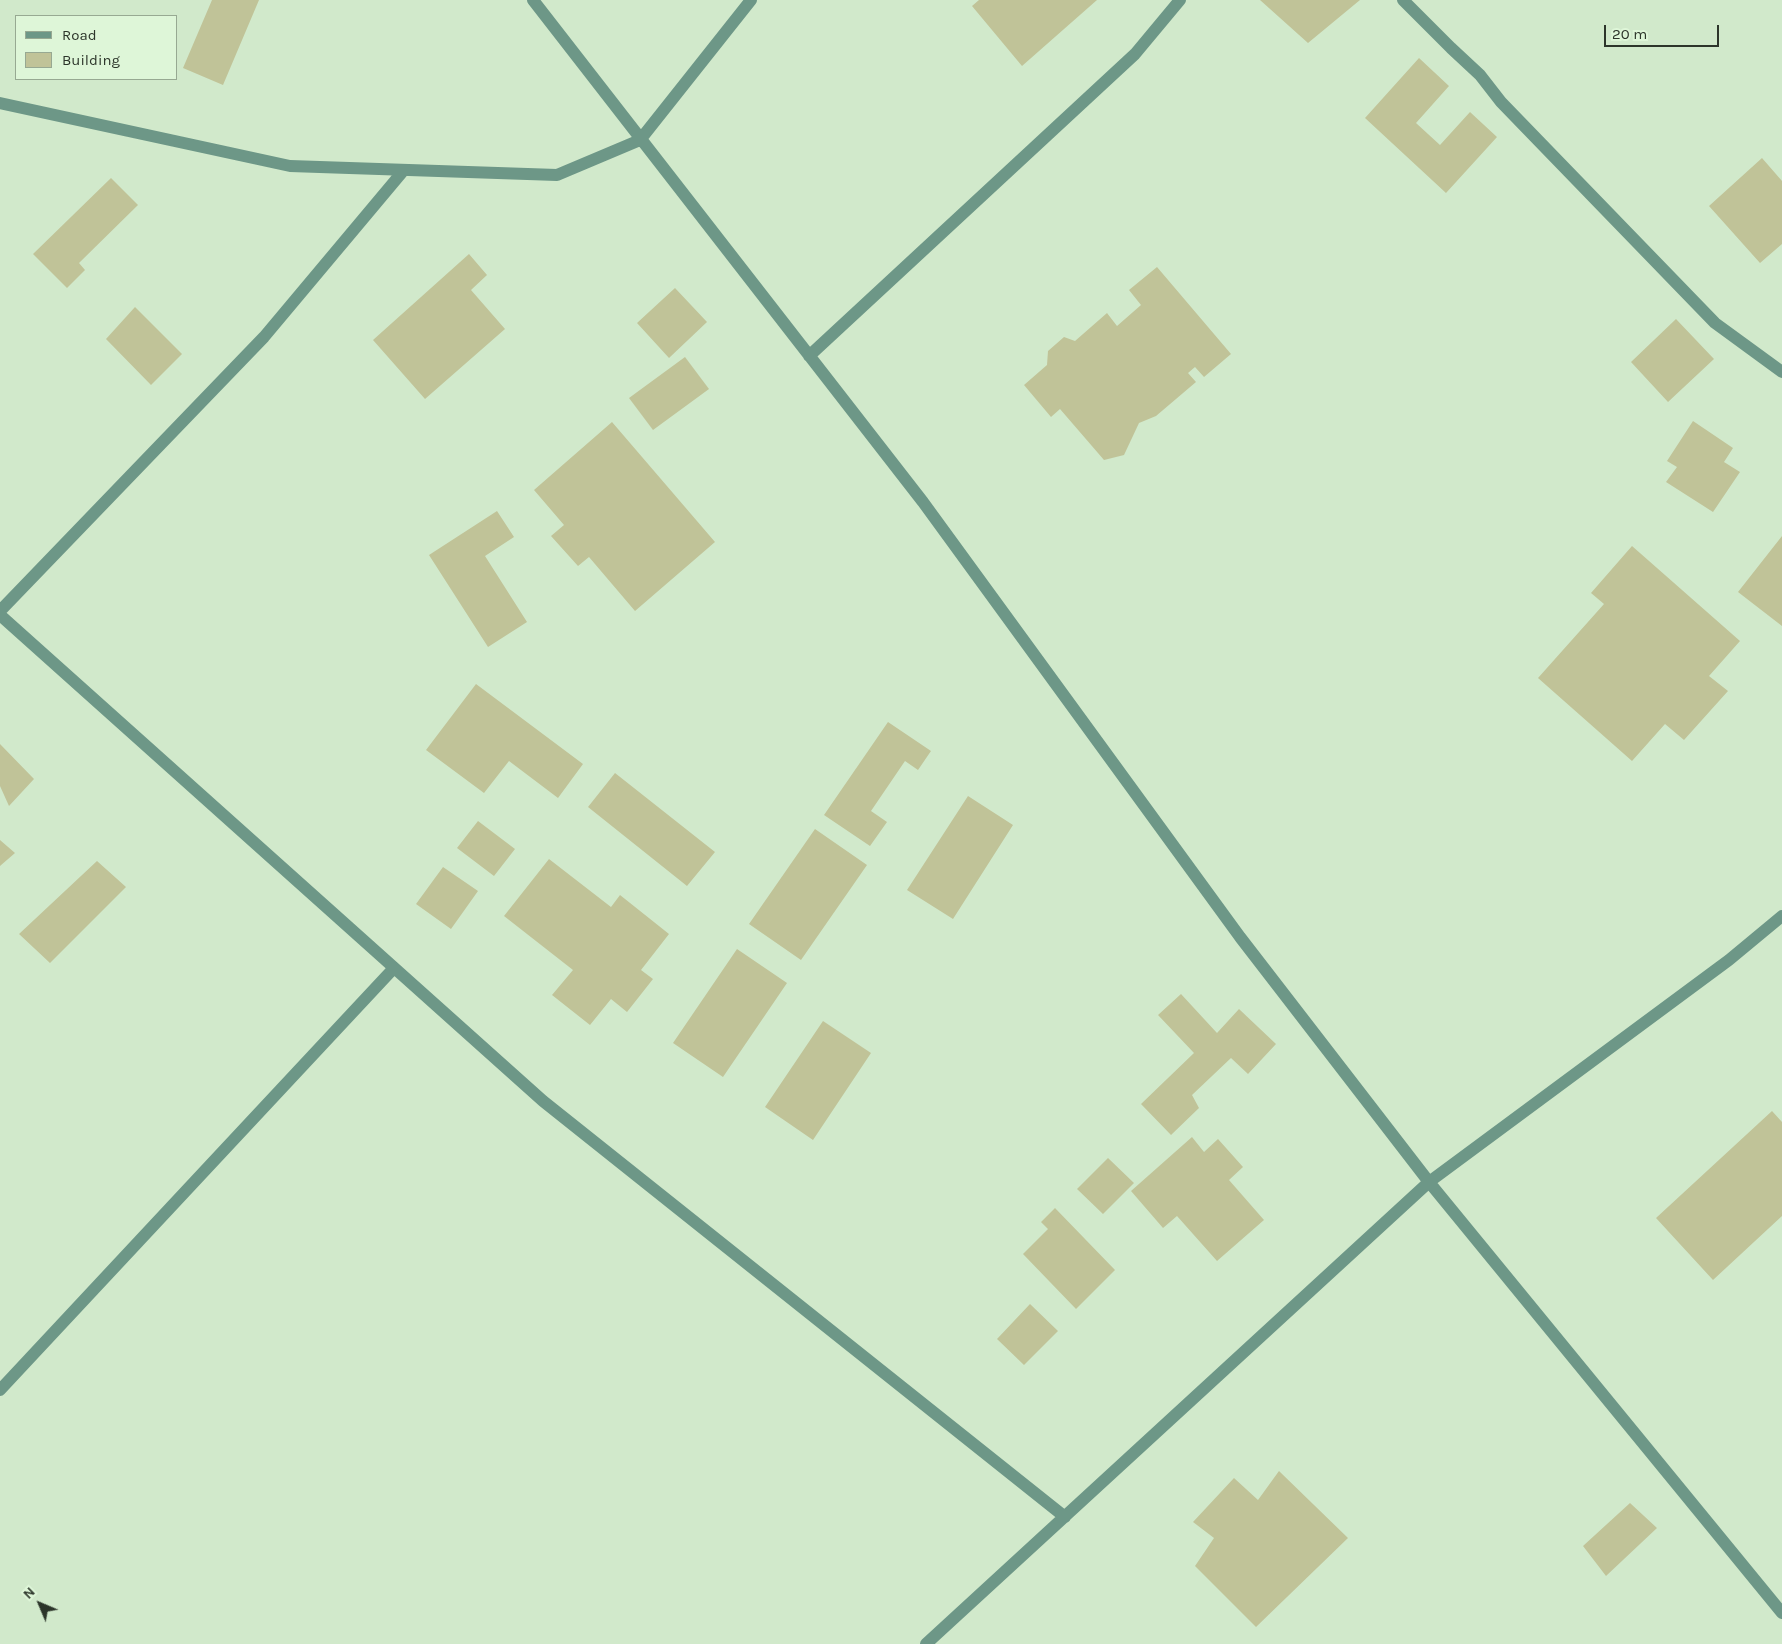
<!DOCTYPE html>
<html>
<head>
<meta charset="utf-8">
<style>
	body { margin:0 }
	#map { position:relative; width:1782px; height:1644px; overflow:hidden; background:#d1e9cb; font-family:Karla,sans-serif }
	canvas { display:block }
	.legend { position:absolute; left:15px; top:15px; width:162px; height:65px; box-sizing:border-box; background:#def6d8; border:1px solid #97a992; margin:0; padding:6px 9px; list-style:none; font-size:15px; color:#2c352a }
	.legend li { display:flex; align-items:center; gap:10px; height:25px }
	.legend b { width:25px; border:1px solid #97a992 }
	.north { position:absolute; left:15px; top:1579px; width:50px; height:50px; -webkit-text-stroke:4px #def6d8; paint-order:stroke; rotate:315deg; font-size:14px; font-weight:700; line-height:20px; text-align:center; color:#2c352a }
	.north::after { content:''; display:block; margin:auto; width:18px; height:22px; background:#2c352a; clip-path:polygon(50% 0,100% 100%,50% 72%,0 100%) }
	.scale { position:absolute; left:1604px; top:25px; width:115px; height:22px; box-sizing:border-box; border:2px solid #2c352a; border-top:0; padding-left:6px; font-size:15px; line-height:18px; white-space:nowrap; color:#2c352a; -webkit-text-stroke:4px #def6d8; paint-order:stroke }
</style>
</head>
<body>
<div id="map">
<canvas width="1782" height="1644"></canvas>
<ul class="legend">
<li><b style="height:6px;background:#6d9787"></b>Road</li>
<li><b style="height:14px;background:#c0c398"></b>Building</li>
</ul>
<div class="north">N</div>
<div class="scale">20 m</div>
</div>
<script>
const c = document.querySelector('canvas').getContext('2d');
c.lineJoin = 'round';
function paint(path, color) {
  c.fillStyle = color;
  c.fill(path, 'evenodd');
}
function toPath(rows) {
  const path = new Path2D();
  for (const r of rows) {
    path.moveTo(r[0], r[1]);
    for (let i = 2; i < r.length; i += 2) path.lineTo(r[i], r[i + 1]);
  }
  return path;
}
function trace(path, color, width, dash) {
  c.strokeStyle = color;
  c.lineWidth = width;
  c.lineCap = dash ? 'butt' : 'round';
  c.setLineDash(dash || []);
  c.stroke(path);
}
const building = toPath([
	[212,0,259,0,223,85,183,68],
	[979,0,1097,0,1022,66,972,6],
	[1260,0,1360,0,1308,43],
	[1419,58,1449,86,1416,123,1440,145,1470,112,1497,137,1446,193,1365,118],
	[1762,158,1782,181,1782,244,1760,263,1709,206],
	[111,178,138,205,79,263,85,270,67,288,33,254],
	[469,254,487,275,471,290,505,329,425,399,373,340],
	[1157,267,1231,354,1204,377,1195,367,1188,373,1196,382,1156,416,1139,423,1124,455,1104,460,1060,409,1051,417,1024,385,1047,365,1048,351,1064,337,1075,341,1107,313,1117,326,1141,305,1129,290],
	[675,288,707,322,669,358,637,323],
	[135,307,182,354,151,385,106,339],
	[1676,319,1714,359,1668,402,1631,362],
	[685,357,709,389,653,430,629,398],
	[1693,421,1733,448,1724,462,1740,472,1713,512,1666,482,1677,467,1667,461],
	[612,422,715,542,635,611,589,557,578,566,551,536,564,525,534,490],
	[497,511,514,537,485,556,527,622,488,647,429,555],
	[1782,536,1782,626,1738,592],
	[1632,546,1740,641,1709,676,1728,691,1684,740,1665,724,1632,761,1538,678,1604,604,1591,593],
	[476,684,583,764,558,798,509,761,484,793,426,750],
	[888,722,931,751,918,770,905,761,871,811,887,822,870,846,824,815],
	[0,744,34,779,9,806,0,786],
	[615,773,715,852,687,886,588,807],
	[968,796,1013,825,953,919,907,890],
	[478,821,515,849,494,876,457,848],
	[815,829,867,865,801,960,749,924],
	[0,840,15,853,0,866],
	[549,859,611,907,620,895,669,934,641,970,653,979,627,1012,611,999,590,1025,552,995,573,970,504,916],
	[97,861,126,887,50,963,19,934],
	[443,867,478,891,451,929,416,904],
	[737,949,787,983,723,1077,673,1043],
	[1181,994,1217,1033,1239,1009,1276,1044,1248,1074,1231,1058,1192,1095,1199,1108,1171,1135,1141,1104,1194,1053,1158,1015],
	[823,1021,871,1053,813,1140,765,1107],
	[1772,1111,1782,1122,1782,1216,1713,1280,1656,1218],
	[1192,1137,1204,1152,1218,1139,1243,1167,1229,1180,1264,1220,1217,1261,1177,1216,1163,1228,1131,1191],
	[1108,1158,1134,1183,1103,1214,1077,1189],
	[1055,1208,1115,1270,1076,1309,1023,1254,1048,1229,1041,1222],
	[1030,1304,1058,1331,1024,1365,997,1339],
	[1279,1471,1348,1538,1256,1627,1195,1566,1214,1538,1193,1522,1234,1478,1258,1500],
	[1630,1503,1657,1528,1606,1576,1583,1546]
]);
const minor = toPath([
	[533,0,923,502,1240,937,1429,1182,1782,1613],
	[1403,0,1451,48,1480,75,1501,102,1715,323,1782,372],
	[0,103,290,166,557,175,640,140,751,0],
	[809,356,1135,54,1180,0],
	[0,611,264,337,404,170],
	[0,615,543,1101,1065,1517],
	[0,1390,394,968],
	[926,1644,1429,1182,1729,960,1782,916]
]);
paint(building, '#c0c398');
trace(minor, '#6d9787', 12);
</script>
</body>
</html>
